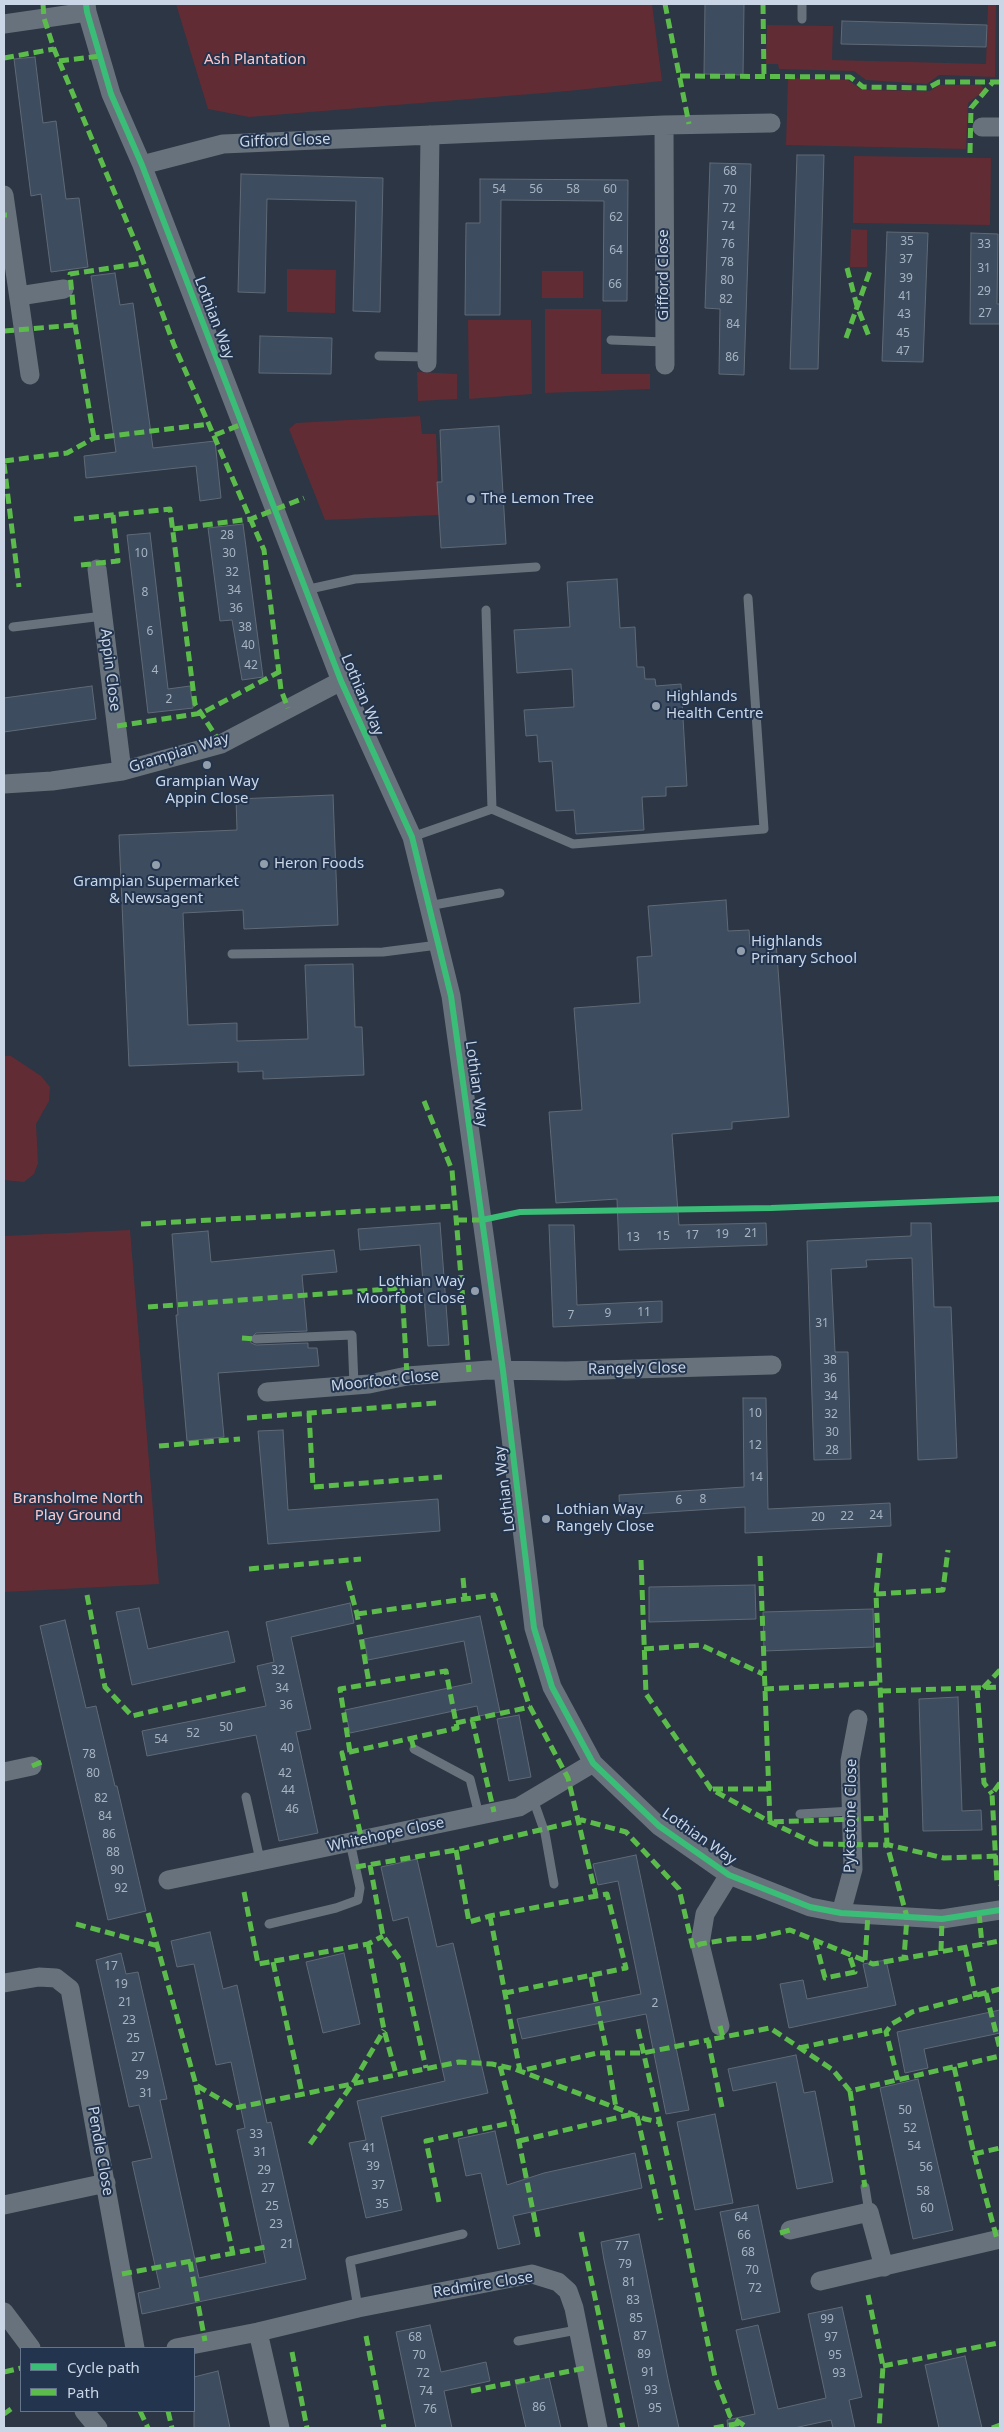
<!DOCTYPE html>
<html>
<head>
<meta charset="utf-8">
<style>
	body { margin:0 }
	#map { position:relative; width:1004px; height:2432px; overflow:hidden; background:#2c3644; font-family:"Noto Sans",sans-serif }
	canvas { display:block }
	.frame { position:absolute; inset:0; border:5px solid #cad6e6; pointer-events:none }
	.legend { position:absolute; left:20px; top:2347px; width:175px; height:65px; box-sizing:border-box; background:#22344e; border:1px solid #65758b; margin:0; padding:6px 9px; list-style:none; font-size:15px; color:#cad6e6 }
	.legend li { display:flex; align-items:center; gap:10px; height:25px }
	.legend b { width:25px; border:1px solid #65758b }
</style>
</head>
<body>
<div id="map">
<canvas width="1004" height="2432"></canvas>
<div class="frame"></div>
<ul class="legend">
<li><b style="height:6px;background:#3abd76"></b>Cycle path</li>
<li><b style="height:6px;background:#5cbc4b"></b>Path</li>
</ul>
</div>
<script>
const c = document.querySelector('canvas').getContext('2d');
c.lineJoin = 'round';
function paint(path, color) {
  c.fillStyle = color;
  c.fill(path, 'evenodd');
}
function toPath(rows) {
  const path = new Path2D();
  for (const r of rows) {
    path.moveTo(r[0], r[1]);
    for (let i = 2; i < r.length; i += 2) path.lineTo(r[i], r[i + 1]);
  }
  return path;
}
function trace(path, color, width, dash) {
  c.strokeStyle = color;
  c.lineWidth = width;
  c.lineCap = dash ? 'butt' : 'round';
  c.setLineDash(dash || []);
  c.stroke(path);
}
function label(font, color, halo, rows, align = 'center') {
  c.font = font + ' "Noto Sans",sans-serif';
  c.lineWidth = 4;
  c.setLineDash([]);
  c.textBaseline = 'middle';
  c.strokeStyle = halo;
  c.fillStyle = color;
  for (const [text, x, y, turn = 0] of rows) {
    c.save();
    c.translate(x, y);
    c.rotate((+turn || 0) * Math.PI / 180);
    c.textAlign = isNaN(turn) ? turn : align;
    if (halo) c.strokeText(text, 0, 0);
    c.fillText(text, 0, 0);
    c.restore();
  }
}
const green = toPath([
	[176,4,652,4,662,81,568,91,249,117,208,109],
	[988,4,996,4,995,77,939,75,927,84,866,80,854,71,779,69,778,64,766,64,767,25,833,26,832,60,986,64],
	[788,78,848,80,862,90,930,91,939,85,981,85,985,90,968,103,966,149,786,145],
	[854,156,991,158,990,225,853,223],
	[851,229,867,230,867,267,850,267],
	[287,269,336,270,335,313,287,312],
	[542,271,583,271,583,298,542,298],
	[545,309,601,309,601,374,650,374,650,389,545,393],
	[468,320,531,320,532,394,469,399],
	[417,372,457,374,457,399,418,401],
	[420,416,422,434,436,434,439,515,325,520,289,429,296,423],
	[4,1056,11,1056,41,1076,50,1087,49,1101,36,1124,38,1163,34,1174,24,1182,4,1180],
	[130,1230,159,1584,4,1592,4,1236]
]);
const building = toPath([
	[705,4,744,4,743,75,704,74,705,4],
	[842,21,987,25,986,47,841,44,842,21],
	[35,57,43,123,56,121,66,199,79,198,88,267,51,272,41,194,31,196,14,59,35,57],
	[797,155,824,155,818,369,790,369,797,155],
	[710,163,751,164,744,375,719,374,720,309,705,308,710,163],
	[241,174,383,178,380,312,353,311,356,201,267,199,265,293,238,292,241,174],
	[480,179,628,180,627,301,603,301,604,201,501,200,500,315,465,315,466,223,480,223,480,179],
	[887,232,928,233,923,362,882,361,887,232],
	[971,233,998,234,997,304,1000,304,1000,324,970,324,971,233],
	[115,273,120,305,133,303,153,448,215,441,221,498,200,501,196,466,86,478,84,456,116,452,91,276,115,273],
	[260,336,332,338,331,374,259,373,260,336],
	[499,426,506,544,441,548,437,482,442,482,440,430,499,426],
	[243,524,263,677,242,680,232,620,220,621,208,528,243,524],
	[150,533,168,689,190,686,193,708,148,713,127,535,150,533],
	[617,579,620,628,635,627,637,667,644,667,645,679,655,679,656,686,681,684,687,786,666,787,666,796,642,797,644,830,576,834,574,810,556,811,552,761,539,762,537,735,526,736,524,710,574,707,572,669,517,673,514,630,570,627,567,582,617,579],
	[92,686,96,719,4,732,4,698,92,686],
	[333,795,338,925,244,929,243,910,183,913,188,1025,237,1023,237,1041,308,1039,305,965,353,964,355,1027,362,1027,364,1075,263,1079,263,1071,238,1072,238,1062,129,1066,119,835,237,830,236,799,333,795],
	[726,900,728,931,749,930,750,944,776,942,789,1117,732,1122,732,1129,672,1134,679,1225,766,1223,767,1245,619,1250,617,1199,556,1203,549,1112,582,1110,574,1008,640,1003,637,957,652,956,648,906,726,900],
	[440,1223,449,1345,428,1346,420,1245,360,1250,358,1229,440,1223],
	[911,1223,931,1223,934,1307,951,1307,957,1458,918,1460,912,1258,866,1260,867,1267,831,1269,835,1352,848,1352,851,1459,814,1460,807,1241,911,1236,911,1223],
	[549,1225,574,1225,577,1305,662,1301,662,1322,553,1327,549,1225],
	[208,1231,211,1262,334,1250,337,1272,302,1275,307,1331,256,1333,250,1339,251,1343,256,1345,308,1343,308,1348,317,1348,319,1366,218,1373,224,1437,187,1441,176,1315,178,1315,172,1234,208,1231],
	[743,1398,766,1398,768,1509,890,1503,891,1526,745,1533,745,1507,620,1515,619,1495,744,1487,743,1398],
	[283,1430,288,1510,438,1499,440,1531,268,1544,258,1431,283,1430],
	[755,1585,756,1619,649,1622,649,1587,755,1585],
	[350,1603,354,1623,291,1637,311,1729,296,1732,318,1833,279,1841,256,1735,147,1756,142,1731,266,1706,257,1666,274,1662,266,1622,350,1603],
	[139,1608,148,1649,228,1631,235,1662,132,1685,116,1612,139,1608],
	[873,1609,874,1647,764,1651,763,1612,873,1609],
	[480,1616,500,1712,479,1716,477,1706,350,1733,345,1710,472,1683,464,1641,368,1660,364,1639,480,1616],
	[65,1620,86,1708,96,1706,115,1786,117,1786,146,1911,108,1920,40,1626,65,1620],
	[958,1697,962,1811,981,1810,982,1830,923,1831,919,1699,958,1697],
	[519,1715,531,1777,509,1781,497,1719,519,1715],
	[636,1855,689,2110,666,2114,646,2014,522,2039,517,2019,641,1994,618,1881,598,1885,593,1864,636,1855],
	[417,1859,437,1947,453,1943,488,2093,381,2117,402,2210,366,2218,349,2143,366,2140,357,2101,445,2081,408,1917,393,1921,381,1867,417,1859],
	[210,1932,223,1989,237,1985,267,2123,271,2122,306,2279,142,2314,138,2293,160,2288,132,2162,152,2158,139,2105,129,2107,96,1960,121,1953,126,1974,138,1972,167,2099,160,2100,199,2278,266,2263,237,2130,245,2128,231,2062,216,2065,194,1964,177,1967,171,1941,210,1932],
	[344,1953,360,2024,323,2033,306,1962,344,1953],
	[886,1960,896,2005,789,2028,780,1984,803,1980,807,1999,868,1987,863,1964,886,1960],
	[1000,2010,1000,2033,924,2049,928,2068,905,2073,897,2032,1000,2010],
	[796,2055,804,2093,815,2091,833,2182,797,2189,776,2082,733,2091,728,2069,796,2055],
	[918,2079,953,2230,913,2239,880,2088,918,2079],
	[715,2114,733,2203,695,2210,677,2122,715,2114],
	[495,2131,507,2185,544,2173,635,2153,642,2188,513,2216,520,2244,498,2249,481,2173,466,2176,458,2139,495,2131],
	[758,2205,780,2312,742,2320,720,2212,758,2205],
	[639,2234,668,2379,679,2428,639,2428,604,2260,601,2242,639,2234],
	[842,2307,862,2397,849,2400,855,2428,833,2428,831,2420,794,2428,728,2428,727,2420,755,2414,736,2330,758,2325,778,2409,826,2398,808,2314,842,2307],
	[430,2325,441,2372,486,2362,490,2381,444,2391,452,2428,416,2428,396,2332,430,2325],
	[965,2356,982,2428,939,2428,925,2365,965,2356],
	[218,2371,230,2428,194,2428,194,2377,218,2371],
	[549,2377,561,2428,526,2428,516,2385,549,2377]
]);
const service = toPath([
	[802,19,802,4],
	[611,340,665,342],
	[379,356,427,357],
	[305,590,355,579,536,567],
	[486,610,492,809,573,844,764,829,748,598],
	[13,627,103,616],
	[412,837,492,809],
	[428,906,500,893],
	[232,954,383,952,438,945],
	[256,1339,352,1335,354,1385],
	[414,1749,470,1779,479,1815],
	[246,1797,260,1860],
	[533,1799,545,1833,554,1884],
	[800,1814,852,1811],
	[269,1924,336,1908,358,1900,360,1888,350,1842],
	[865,2187,869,2212],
	[358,2308,350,2261,463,2234],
	[518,2341,577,2330]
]);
const minor = toPath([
	[86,4,87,12,111,94,142,165,341,681,412,837,451,996,503,1371,534,1628,552,1687,593,1763,659,1826,729,1875,810,1907,841,1913,942,1919,1000,1910],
	[4,24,87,12],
	[664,125,665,365],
	[982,127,1000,127],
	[142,165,223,144,664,125,771,123],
	[4,195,30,375],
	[19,296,64,289],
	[427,363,430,135],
	[97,569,122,771],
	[4,784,52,781,122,771,221,744,341,681],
	[267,1392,369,1384,407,1376,489,1370,566,1371,772,1365],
	[4,1772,32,1766],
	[168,1880,519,1807,593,1763],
	[841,1913,853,1869,850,1761,858,1719],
	[4,1983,39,1977,56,1978,70,1989,135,2348],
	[720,2026,700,1944,705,1914,729,1875],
	[4,2205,106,2183],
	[790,2230,869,2212,884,2267],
	[820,2281,1000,2239],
	[4,2312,31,2348],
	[258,2332,280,2428],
	[176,2348,258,2332,358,2308,532,2274,558,2282,568,2291,574,2308,598,2428],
	[84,2411,98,2428]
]);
const quiet = toPath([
	[43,4,44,18,54,49,140,253,174,345,264,550,281,690,288,708],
	[665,4,689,124],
	[763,4,764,78],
	[4,58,54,49],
	[59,61,100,56],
	[680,76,850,77,863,87,928,88,939,82,1000,82],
	[970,153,971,108,993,82],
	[4,215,7,215],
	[847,268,857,306,870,339],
	[4,331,75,325],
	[846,338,871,268],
	[215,435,242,424],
	[94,438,75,325,70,274,144,263],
	[4,461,67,453,94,438,210,424],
	[4,464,19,587],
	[74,519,170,509,195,704,221,744],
	[173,529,251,519,304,498],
	[81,565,118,561,113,515],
	[117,726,202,713,279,672],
	[424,1101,452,1170,469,1372],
	[457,1220,482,1220],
	[141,1224,454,1206],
	[148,1307,402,1288,407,1376],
	[242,1338,256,1339],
	[309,1413,313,1487,442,1477],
	[247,1418,436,1403],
	[159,1446,240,1439],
	[880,1553,876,1594,887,1845,907,1917,904,1958],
	[760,1556,770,1822,886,1818],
	[641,1560,646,1694,711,1789,770,1822,816,1844,889,1845,944,1858,1000,1856],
	[249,1569,361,1559],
	[463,1578,465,1599],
	[348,1581,357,1614,369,1683],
	[876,1594,943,1590,948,1550],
	[87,1595,105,1687,132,1716,249,1688],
	[357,1614,494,1595,529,1705,568,1778,596,1896],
	[644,1649,701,1645,763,1674],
	[977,1688,984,1783,992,1794],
	[983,1688,1000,1670],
	[764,1689,881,1683],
	[881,1691,1000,1687],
	[472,1719,494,1812],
	[456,1723,530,1707],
	[411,1738,414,1749],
	[350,1752,340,1689,446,1671,457,1728,350,1752,342,1753,362,1841],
	[32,1766,44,1761],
	[1000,1783,992,1794,997,1883,1000,1884],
	[713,1789,768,1789],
	[456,1850,469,1922,490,1916,607,1894,626,1968,505,1993],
	[370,1865,383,1936,402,1962,426,2068],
	[356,1867,456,1850,582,1820,626,1832,679,1889,693,1948,700,1944,731,1939,755,1938,790,1930,873,1964,1000,1941],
	[244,1892,258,1964,368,1944,383,1936],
	[148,1913,196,2085,235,2108,459,2062,492,2064,515,2069,645,2119,659,2122],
	[979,1913,982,1944],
	[490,1916,520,2071,597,2053,643,2053,708,2040],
	[76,1924,158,1946],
	[815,1940,825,1978,855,1972,849,1954],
	[368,1944,384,2030,396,2074],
	[965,1947,976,1997],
	[941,1951,942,1919],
	[865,1960,868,1914],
	[273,1962,302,2093],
	[591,1977,607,2053,616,2108],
	[986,1993,1000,2049],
	[720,2026,723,2037],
	[638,2029,680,2211,715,2377,730,2416,748,2428],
	[799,2048,888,2029],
	[500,2066,515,2122,539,2241],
	[954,2067,974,2154,997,2239],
	[898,2080,886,2032,892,2024,912,2012,1000,1989],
	[196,2085,233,2254],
	[850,2091,865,2187],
	[722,2107,708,2040,770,2028,833,2070,850,2091,1000,2056],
	[637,2116,661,2220],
	[519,2141,633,2114],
	[310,2144,353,2083,384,2030],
	[974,2154,1000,2148],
	[439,2202,426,2141,515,2122],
	[581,2232,623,2428],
	[780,2233,790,2230],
	[190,2262,205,2341],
	[122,2274,266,2247],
	[868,2295,883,2366,879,2428],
	[366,2336,384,2428],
	[292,2352,307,2428],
	[883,2366,998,2343],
	[4,2372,21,2368],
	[471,2391,585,2368],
	[140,2411,148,2428],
	[168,2411,172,2428],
	[4,2414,11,2409],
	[714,2428,741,2423],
	[992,2428,1000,2425]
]);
const cycleway = toPath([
	[86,4,87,12,111,94,142,165,341,681,412,837,451,996,503,1371,534,1628,552,1687,593,1763,659,1826,729,1875,810,1907,841,1913,942,1919,1000,1910],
	[482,1220,520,1212,771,1208,1000,1199]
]);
const markers = [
	[471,499,5,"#939ead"],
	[656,706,5,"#939ead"],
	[207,765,5,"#939ead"],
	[264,864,5,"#939ead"],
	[156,865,5,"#939ead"],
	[741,951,5,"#939ead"],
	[475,1291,5,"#939ead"],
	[546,1519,5,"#939ead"]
];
const numberNames = [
	["68",730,172],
	["54",499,190],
	["56",536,190],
	["58",573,190],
	["60",610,190],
	["70",730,191],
	["72",729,209],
	["62",616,218],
	["74",728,227],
	["35",907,242],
	["76",728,245],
	["33",984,245],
	["64",616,251],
	["37",906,260],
	["78",727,263],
	["31",984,269],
	["39",906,279],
	["80",727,281],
	["66",615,285],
	["29",984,292],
	["41",905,297],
	["82",726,300],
	["27",985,314],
	["43",904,315],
	["84",733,325],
	["45",903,334],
	["47",903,352],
	["86",732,358],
	["28",227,536],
	["10",141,554],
	["30",229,554],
	["32",232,573],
	["34",234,591],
	["8",145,593],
	["36",236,609],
	["38",245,628],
	["6",150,632],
	["40",248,646],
	["42",251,666],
	["4",155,671],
	["2",169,700],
	["21",751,1234],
	["19",722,1235],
	["17",692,1236],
	["15",663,1237],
	["13",633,1238],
	["11",644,1313],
	["9",608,1314],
	["7",571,1316],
	["31",822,1324],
	["38",830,1361],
	["36",830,1379],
	["34",831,1397],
	["10",755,1414],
	["32",831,1415],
	["30",832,1433],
	["12",755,1446],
	["28",832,1451],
	["14",756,1478],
	["8",703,1500],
	["6",679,1501],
	["24",876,1516],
	["22",847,1517],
	["20",818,1518],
	["32",278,1671],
	["34",282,1689],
	["36",286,1706],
	["50",226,1728],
	["52",193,1734],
	["54",161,1740],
	["40",287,1749],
	["78",89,1755],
	["80",93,1774],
	["42",285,1774],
	["44",288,1791],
	["82",101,1799],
	["46",292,1810],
	["84",105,1817],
	["86",109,1835],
	["88",113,1853],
	["90",117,1871],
	["92",121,1889],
	["17",111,1967],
	["19",121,1985],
	["21",125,2003],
	["2",655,2004],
	["23",129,2021],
	["25",133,2039],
	["27",138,2058],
	["29",142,2076],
	["31",146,2094],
	["50",905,2111],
	["52",910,2129],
	["33",256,2135],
	["54",914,2147],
	["41",369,2149],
	["31",260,2153],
	["39",373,2167],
	["56",926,2168],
	["29",264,2171],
	["37",378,2186],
	["27",268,2189],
	["58",923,2192],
	["35",382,2205],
	["25",272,2207],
	["60",927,2209],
	["64",741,2218],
	["23",276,2225],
	["66",744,2236],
	["21",287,2245],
	["77",622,2247],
	["68",748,2253],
	["79",625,2265],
	["70",752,2271],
	["81",629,2283],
	["72",755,2289],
	["83",633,2301],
	["85",636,2319],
	["99",827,2320],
	["87",640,2337],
	["68",415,2338],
	["97",831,2338],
	["89",644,2355],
	["70",419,2356],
	["95",835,2356],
	["91",648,2373],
	["72",423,2374],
	["93",839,2374],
	["93",651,2391],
	["74",426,2392],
	["86",539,2408],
	["95",655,2409],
	["76",430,2410]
];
const parkNames = [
	["Ash Plantation",255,60],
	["Bransholme North",78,1499],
	["Play Ground",78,1516]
];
const streetNames = [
	["Gifford Close",285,141,-2],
	["Gifford Close",664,275,-90],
	["Lothian Way",214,318,69],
	["Appin Close",110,670,83],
	["Lothian Way",362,695,67],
	["Grampian Way",179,753,-17],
	["Lothian Way",476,1084,82],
	["Rangely Close",637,1369,-1],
	["Moorfoot Close",385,1381,-6],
	["Lothian Way",505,1489,-97],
	["Pykestone Close",851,1816,-89],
	["Whitehope Close",386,1835,-12],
	["Lothian Way",699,1837,35],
	["Pendle Close",100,2151,80],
	["Redmire Close",483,2285,-9]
];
const poiNames = [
	["The Lemon Tree",481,499],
	["Highlands",666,697],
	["Health Centre",666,714],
	["Grampian Way",207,782,"center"],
	["Appin Close",207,799,"center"],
	["Heron Foods",274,864],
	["Grampian Supermarket",156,882,"center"],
	["& Newsagent",156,899,"center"],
	["Highlands",751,942],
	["Primary School",751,959],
	["Lothian Way",465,1282,"right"],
	["Moorfoot Close",465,1299,"right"],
	["Lothian Way",556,1510],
	["Rangely Close",556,1527]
];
paint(green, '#622c34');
paint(building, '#3d4c5f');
trace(building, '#606976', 1);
trace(service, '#68727c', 9);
trace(minor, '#68727c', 19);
trace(quiet, '#5cbc4b', 5, [10, 5]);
trace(cycleway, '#3abd76', 6);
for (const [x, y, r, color] of markers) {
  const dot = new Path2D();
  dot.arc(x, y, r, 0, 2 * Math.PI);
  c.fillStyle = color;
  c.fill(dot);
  trace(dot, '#22344e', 2);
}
label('12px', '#a7b4c4', null, numberNames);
label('15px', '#fcc6c8', '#22344e', parkNames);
label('15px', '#cad6e6', '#22344e', streetNames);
label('15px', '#cad6e6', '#22344e', poiNames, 'left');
</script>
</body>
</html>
